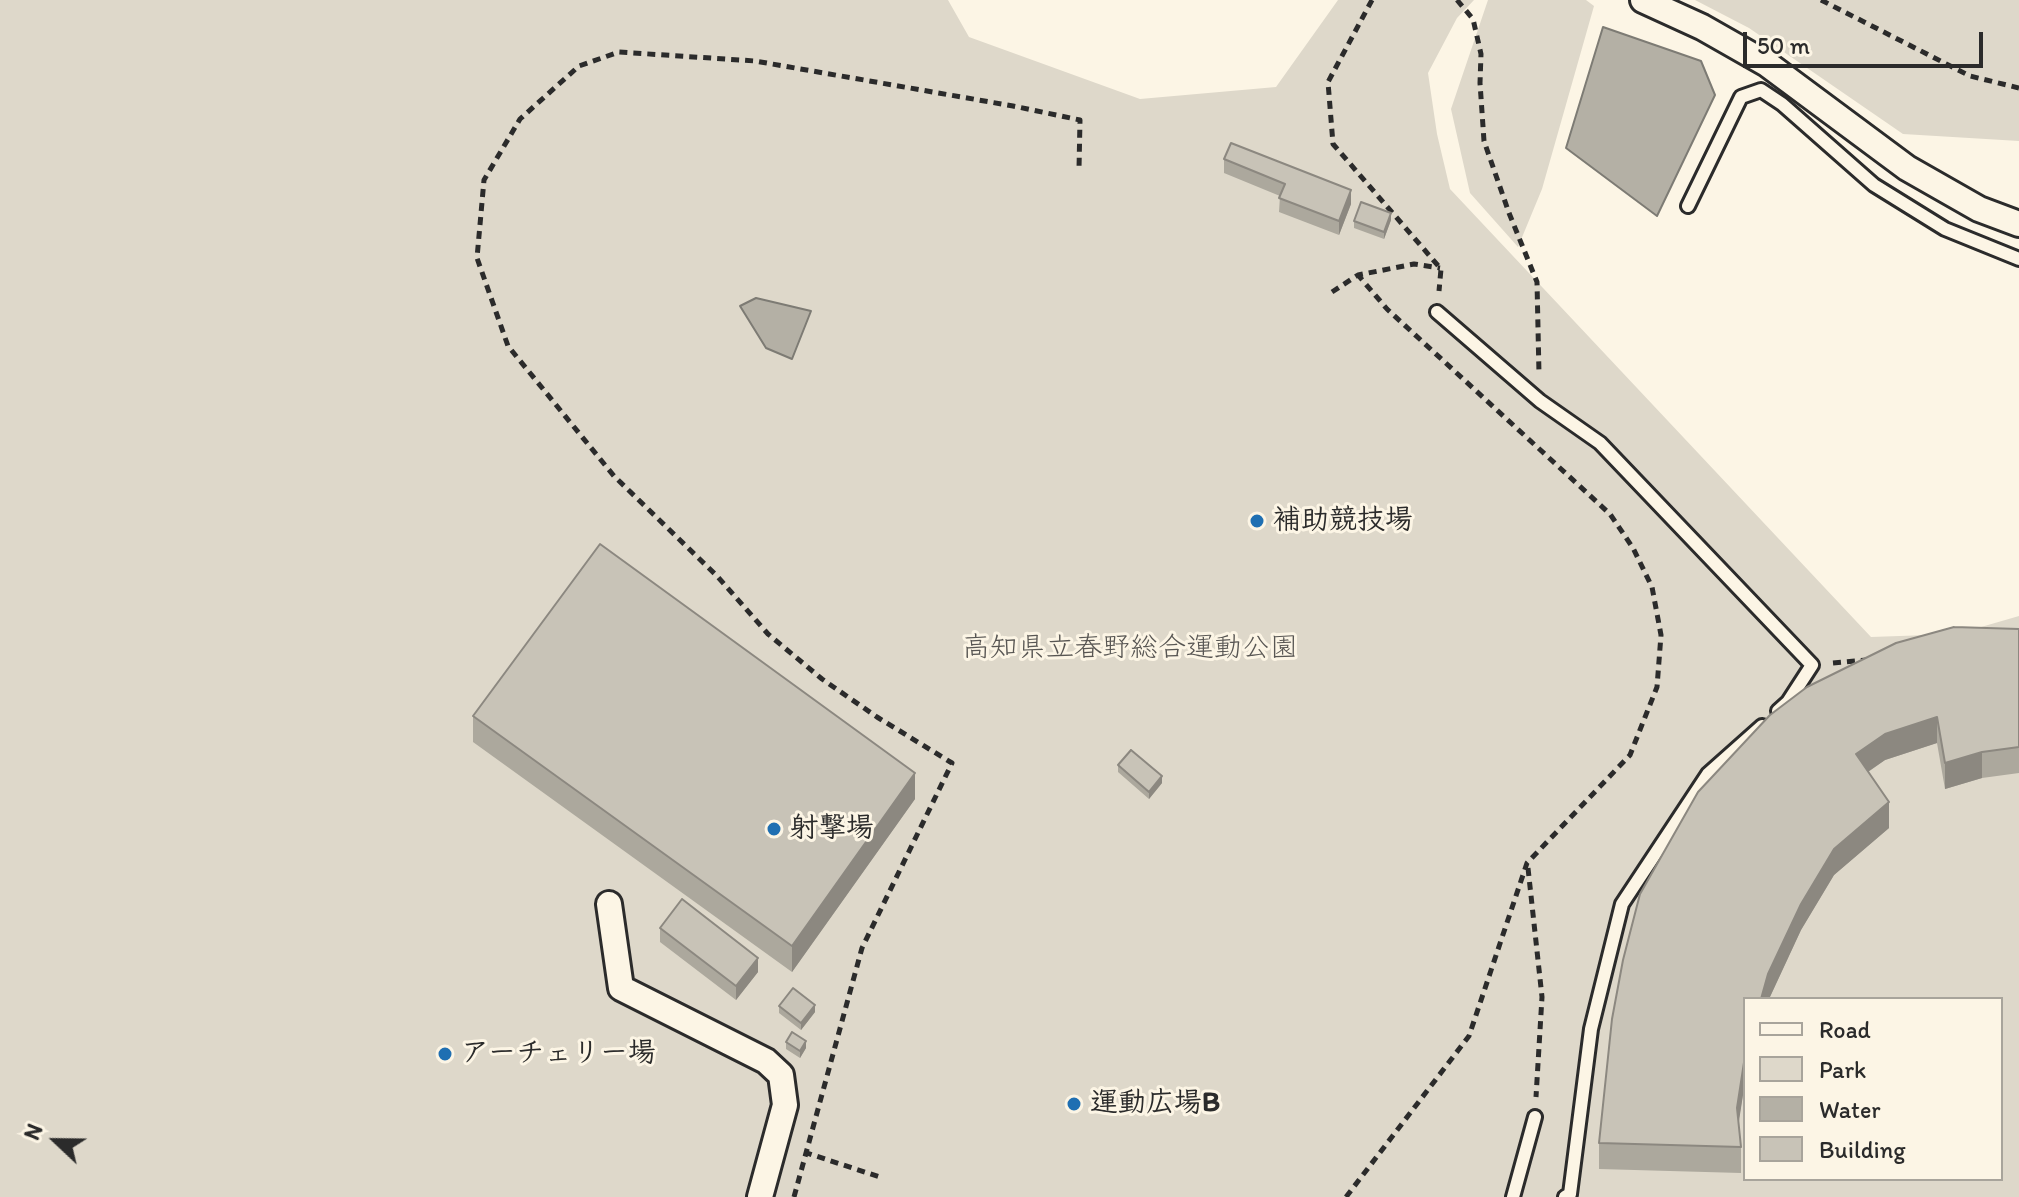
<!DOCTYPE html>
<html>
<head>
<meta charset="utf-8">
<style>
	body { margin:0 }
	#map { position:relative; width:2019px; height:1197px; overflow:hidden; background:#fcf5e5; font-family:Itim,sans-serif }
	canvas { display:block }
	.legend { position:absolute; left:1743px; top:997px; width:260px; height:184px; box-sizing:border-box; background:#fcf5e5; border:2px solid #a8a49b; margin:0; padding:10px 14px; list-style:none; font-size:24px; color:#2b2b2b }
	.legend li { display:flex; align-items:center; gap:16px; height:40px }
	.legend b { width:40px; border:2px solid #a8a49b }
	.north { position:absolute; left:16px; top:1101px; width:80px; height:80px; -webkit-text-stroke:6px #fcf5e5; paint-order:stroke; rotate:292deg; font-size:22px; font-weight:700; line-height:32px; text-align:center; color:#2b2b2b }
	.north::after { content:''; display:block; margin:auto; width:28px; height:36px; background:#2b2b2b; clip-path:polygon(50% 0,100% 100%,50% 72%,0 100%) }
	.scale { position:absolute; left:1743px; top:32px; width:240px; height:36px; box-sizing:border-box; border:4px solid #2b2b2b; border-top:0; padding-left:10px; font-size:24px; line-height:28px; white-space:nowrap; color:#2b2b2b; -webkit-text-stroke:6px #fcf5e5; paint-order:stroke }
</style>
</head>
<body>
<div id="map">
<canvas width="2019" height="1197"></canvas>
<ul class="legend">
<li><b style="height:10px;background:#fcf5e5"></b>Road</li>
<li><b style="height:22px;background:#ded8ca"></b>Park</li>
<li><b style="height:22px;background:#b4b0a5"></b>Water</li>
<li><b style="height:22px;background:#c8c3b7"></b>Building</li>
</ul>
<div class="north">N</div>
<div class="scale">50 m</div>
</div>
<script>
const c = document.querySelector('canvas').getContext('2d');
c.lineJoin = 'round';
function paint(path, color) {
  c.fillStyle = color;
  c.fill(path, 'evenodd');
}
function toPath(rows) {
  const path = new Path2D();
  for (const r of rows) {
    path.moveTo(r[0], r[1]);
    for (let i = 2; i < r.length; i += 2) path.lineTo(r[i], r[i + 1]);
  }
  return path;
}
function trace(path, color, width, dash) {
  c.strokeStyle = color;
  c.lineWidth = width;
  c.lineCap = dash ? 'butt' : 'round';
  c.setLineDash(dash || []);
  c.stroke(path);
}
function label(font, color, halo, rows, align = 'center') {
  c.font = font + ' Itim,"Klee One",sans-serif';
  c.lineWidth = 6;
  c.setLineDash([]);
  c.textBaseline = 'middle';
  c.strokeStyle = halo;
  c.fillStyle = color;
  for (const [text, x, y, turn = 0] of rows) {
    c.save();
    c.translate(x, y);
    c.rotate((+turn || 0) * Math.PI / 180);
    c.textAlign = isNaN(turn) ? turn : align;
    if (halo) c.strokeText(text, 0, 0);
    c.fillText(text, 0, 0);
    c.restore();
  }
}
const green = toPath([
	[0,0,948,0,969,37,1140,99,1276,87,1338,0,1474,0,1457,18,1428,73,1437,134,1450,189,1871,637,1957,634,2019,616,2019,1197,0,1197],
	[1745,999,2001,999,2001,1179,1745,1179],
	[1488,0,1586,0,1594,6,1542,189,1518,247,1470,193,1451,109],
	[1695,0,2019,0,2019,141,1903,134,1749,28]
]);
const water = toPath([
	[1603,27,1701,61,1715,95,1657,216,1566,148,1603,27],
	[756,298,811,311,792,359,766,348,740,306,756,298]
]);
const path = toPath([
	[1372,0,1328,82,1333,144,1441,269,1439,291],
	[1457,0,1473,19,1481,54,1480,83,1484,141,1509,213,1537,282,1539,374],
	[1821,0,1970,76,2019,88],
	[1332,292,1358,275,1414,264,1440,268],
	[1833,663,1867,660],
	[1528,868,1542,997,1536,1097],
	[804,1152,883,1178],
	[794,1197,862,948,952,763,877,717,822,679,768,634,717,576,614,476,508,346,477,258,484,180,520,119,579,66,619,52,755,61,1013,106,1080,120,1079,169],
	[1346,1197,1469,1036,1527,863,1630,755,1657,687,1661,635,1652,587,1633,548,1610,514,1387,309,1358,275]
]);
const lane = toPath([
	[1688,206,1741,97,1761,90,1782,104,1874,185,1945,229,2019,259],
	[1437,312,1540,401,1600,443,1812,665,1788,702,1778,711],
	[1513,1197,1535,1117],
	[1565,1197,1570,1194,1591,1029,1622,904,1708,774,1762,726]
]);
const street = toPath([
	[1643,0,1702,27,1767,64,1907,168,1979,209,2019,224],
	[609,904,621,988,766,1061,781,1075,785,1105,760,1197]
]);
const wall = toPath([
	[1224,159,1351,204,1339,235,1279,212,1280,196,1224,173],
	[1391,220,1384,239,1354,228,1354,221],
	[2019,629,2019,773,1982,778,1945,789,1937,743,1885,760,1868,772,1889,828,1834,875,1801,930,1769,999,1745,999,1745,1082,1738,1124,1741,1147,1741,1173,1599,1169,1599,1143,1623,960],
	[473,716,915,799,792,972,473,742],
	[1118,765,1162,783,1149,799,1118,772],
	[660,928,758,972,736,1000,660,942],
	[779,1006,815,1012,801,1030,779,1013],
	[786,1042,806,1048,800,1058,786,1049]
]);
const shadedWall = toPath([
	[1351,190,1351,204,1339,235,1339,221],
	[1391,213,1391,220,1384,239,1384,232],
	[1937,717,1937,743,1885,760,1856,780,1856,754,1885,734],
	[1982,752,1982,778,1945,789,1945,763],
	[915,773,915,799,792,972,792,946],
	[1162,776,1162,783,1149,799,1149,792],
	[1889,802,1889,828,1834,875,1801,930,1769,999,1761,999,1768,974,1801,904,1834,849],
	[758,958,758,972,736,1000,736,986],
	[815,1005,815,1012,801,1030,801,1023],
	[806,1041,806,1048,800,1058,800,1051],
	[1745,1056,1745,1082,1737,1134,1737,1108]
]);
const building = toPath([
	[1231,143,1351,190,1339,221,1279,198,1285,184,1224,159,1231,143],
	[1361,202,1391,213,1384,232,1354,221,1361,202],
	[600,544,915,773,792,946,473,716,600,544],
	[1954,627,2019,629,2019,747,1982,752,1945,763,1937,717,1885,734,1856,754,1889,802,1834,849,1801,904,1768,974,1761,999,1745,999,1745,1056,1737,1108,1741,1147,1599,1143,1612,1019,1623,960,1640,894,1698,792,1770,715,1807,687,1896,643,1954,627],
	[1131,750,1162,776,1149,792,1118,765,1131,750],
	[682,899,758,958,736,986,660,928,682,899],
	[793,988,815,1005,801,1023,779,1006,793,988],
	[792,1032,806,1041,800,1051,786,1042,792,1032]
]);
const markers = [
	[1257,521,8,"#1f6fb2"],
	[774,829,8,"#1f6fb2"],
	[445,1054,8,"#1f6fb2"],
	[1074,1104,8,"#1f6fb2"]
];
const poiNames = [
	["補助競技場",1273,521],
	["射撃場",790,829],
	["アーチェリー場",461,1054],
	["運動広場B",1090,1104]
];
const parkNames = [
	["高知県立春野総合運動公園",1130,649]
];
paint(green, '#ded8ca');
paint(water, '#b4b0a5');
trace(water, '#7d7b74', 2);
trace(lane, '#2b2b2b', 18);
trace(street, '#2b2b2b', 30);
trace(path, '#2b2b2b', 5, [8, 6]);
trace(lane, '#fcf5e5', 12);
trace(street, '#fcf5e5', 24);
paint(wall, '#aca89d');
paint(shadedWall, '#8c8880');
paint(building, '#c8c3b7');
trace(building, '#8c8880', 2);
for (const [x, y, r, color] of markers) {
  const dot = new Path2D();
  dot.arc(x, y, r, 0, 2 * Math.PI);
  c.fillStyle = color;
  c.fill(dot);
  trace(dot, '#fcf5e5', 3);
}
label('bold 28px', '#2b2b2b', '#fcf5e5', poiNames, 'left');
label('28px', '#585653', '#fcf5e5', parkNames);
</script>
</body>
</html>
